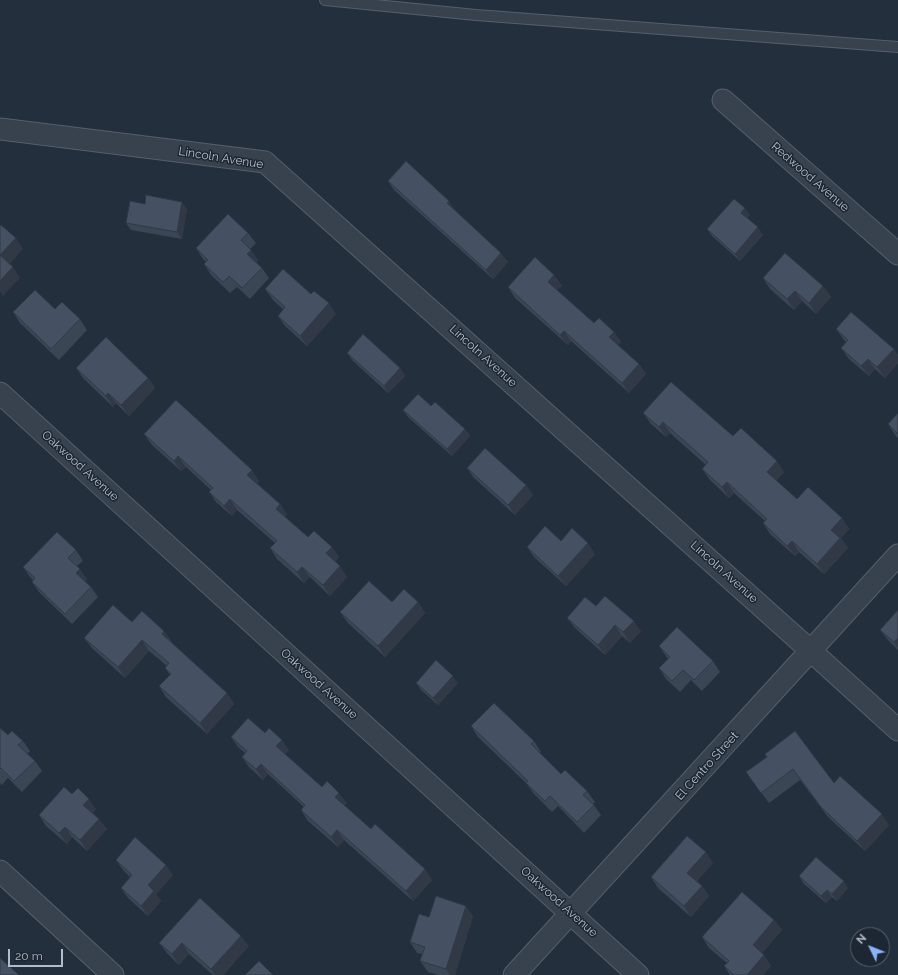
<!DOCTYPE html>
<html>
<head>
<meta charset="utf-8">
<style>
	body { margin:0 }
	#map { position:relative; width:898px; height:975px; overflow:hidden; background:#242f3e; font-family:Raleway,sans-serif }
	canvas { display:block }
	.north { position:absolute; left:850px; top:927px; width:40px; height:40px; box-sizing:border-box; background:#1d2633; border:1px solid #59626f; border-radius:50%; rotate:313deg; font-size:11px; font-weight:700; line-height:16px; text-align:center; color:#b4bcc9 }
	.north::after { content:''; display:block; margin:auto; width:14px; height:18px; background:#8ab4f8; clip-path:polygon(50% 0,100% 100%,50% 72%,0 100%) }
	.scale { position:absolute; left:8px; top:949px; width:55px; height:18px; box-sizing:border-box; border:2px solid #b4bcc9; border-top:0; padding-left:5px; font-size:12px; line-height:14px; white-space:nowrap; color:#b4bcc9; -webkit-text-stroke:3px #1d2633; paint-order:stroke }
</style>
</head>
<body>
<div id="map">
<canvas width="898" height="975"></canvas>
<div class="north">N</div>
<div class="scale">20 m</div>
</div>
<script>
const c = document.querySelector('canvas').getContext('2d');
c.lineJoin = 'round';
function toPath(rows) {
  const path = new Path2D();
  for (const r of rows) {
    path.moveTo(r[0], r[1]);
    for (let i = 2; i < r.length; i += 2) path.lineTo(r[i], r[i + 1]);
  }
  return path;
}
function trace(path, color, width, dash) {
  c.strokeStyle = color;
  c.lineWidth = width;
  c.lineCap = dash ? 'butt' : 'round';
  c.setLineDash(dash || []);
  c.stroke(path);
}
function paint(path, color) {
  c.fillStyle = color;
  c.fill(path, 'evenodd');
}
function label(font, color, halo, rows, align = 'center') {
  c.font = font + ' Raleway,sans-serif';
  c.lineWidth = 3;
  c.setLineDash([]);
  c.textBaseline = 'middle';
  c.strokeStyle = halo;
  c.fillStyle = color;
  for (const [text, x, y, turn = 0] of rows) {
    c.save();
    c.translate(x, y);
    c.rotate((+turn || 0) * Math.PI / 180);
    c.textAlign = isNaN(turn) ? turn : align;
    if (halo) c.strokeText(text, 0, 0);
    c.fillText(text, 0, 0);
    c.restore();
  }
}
const lane = toPath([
	[325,0,476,15,898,47]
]);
const street = toPath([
	[723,100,898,254],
	[0,129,265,162,811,651,898,730],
	[0,393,638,975],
	[0,871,113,975],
	[514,975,898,555]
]);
const wall = toPath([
	[388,181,455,210,455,211,508,262,493,279,394,190],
	[187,209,182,239,131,230,126,223],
	[750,215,747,218,763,235,740,261,712,236,707,229],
	[248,233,256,243,250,249,258,260,256,263,262,268,269,278,250,299,237,287,230,293,211,275,204,264,206,262,203,259,196,248],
	[554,275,562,286,557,290,594,323,614,332,621,342,618,345,639,364,646,374,629,393,571,341,568,345,515,298,508,287],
	[763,278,823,286,831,297,816,314,802,301,794,310,770,289],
	[265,289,311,294,336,314,307,346,285,326,278,316,284,310,273,300],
	[55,309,80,319,87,330,59,360,20,323,13,312],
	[836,329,894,349,898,355,898,363,885,378,875,369,869,376,849,359,841,348,846,342,844,340],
	[347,353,400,368,405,376,388,393,352,360],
	[76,368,148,378,155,388,129,416,116,403,113,407,83,378],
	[431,406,465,429,470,436,452,456,408,417,403,410],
	[643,413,733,436,784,472,776,481,797,499,842,518,849,529,841,538,848,548,824,574,799,552,795,556,770,534,763,523,765,521,734,493,729,498,710,480,702,469,706,465,670,433,666,437,651,424],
	[898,413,898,438,895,435,888,424],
	[144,434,259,481,257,483,280,504,287,515,285,517,308,537,332,547,339,557,335,562,347,577,330,596,310,577,304,583,277,559,270,548,275,543,237,510,232,516,216,502,209,492,211,490,186,467,181,471,152,445],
	[467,468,526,485,533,495,515,515,474,478],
	[561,541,595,554,566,586,534,557,527,547],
	[76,550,83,561,77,566,87,579,85,582,91,587,98,597,72,624,39,592,32,582,33,580,30,577,23,567],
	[392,602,418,602,425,613,385,657,348,623,340,612],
	[596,606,641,631,630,643,622,636,605,655,575,628,567,618],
	[898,610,898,650,888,640,880,630],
	[132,622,164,631,172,642,171,642,227,693,234,704,207,734,166,697,159,686,170,675,165,668,167,666,149,651,125,678,92,648,84,638],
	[659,646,713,661,720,672,702,691,691,680,680,692,666,679,659,668,668,659],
	[416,683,458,683,438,705,421,690],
	[471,726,534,741,541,752,540,753,561,774,587,791,595,802,593,804,601,815,584,833,558,806,552,812,534,794,526,783,478,737],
	[0,728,8,735,23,741,30,751,27,754,35,761,42,771,22,792,8,778,2,785,0,783],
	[265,733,289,750,285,754,322,787,347,803,344,806,371,829,425,869,432,880,413,901,344,840,338,847,308,821,301,810,304,807,268,774,263,780,249,767,242,757,245,753,238,747,231,737],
	[767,757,834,783,889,825,865,851,828,817,800,780,769,803,746,772],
	[72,794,96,809,93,813,107,829,87,851,72,837,67,844,46,826,39,815],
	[116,860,173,875,156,894,161,901,148,916,128,898,121,888,130,877,123,870],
	[713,863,697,881,702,886,709,896,691,917,658,888,651,877],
	[799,876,848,888,837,901,832,897,826,903,804,884],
	[473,916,455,975,438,975,428,972,420,961,422,954,417,953,410,942,429,917],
	[774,920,782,930,762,953,764,955,771,966,763,975,730,975,724,966,727,963,709,948,702,937],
	[159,943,249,946,223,975,213,975,189,954,179,965,167,953]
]);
const shadedWall = toPath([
	[449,201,455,210,453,212,447,203],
	[182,202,187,209,182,239,177,232],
	[745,208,750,215,746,220,741,213],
	[758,227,763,235,740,261,735,254],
	[16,238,23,249,8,266,0,255],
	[251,250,258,260,254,264,247,254],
	[501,253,508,262,493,279,486,270],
	[13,267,20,278,3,296,0,291,0,281],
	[554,275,562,286,555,292,548,282],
	[823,286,831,297,816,314,809,303],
	[795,291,802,301,794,310,787,299],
	[329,303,336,314,307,346,300,336],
	[564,331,571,341,568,345,560,335],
	[614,332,621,342,616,348,609,337],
	[894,349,898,355,898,363,885,378,877,367],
	[868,359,875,369,869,376,861,366],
	[639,364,646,374,629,393,622,383],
	[400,368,405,376,388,393,384,386],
	[148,378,155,388,129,416,121,405],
	[108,393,116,403,113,407,106,396],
	[663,422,670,433,666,437,659,427],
	[465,429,470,436,452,456,447,449],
	[178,456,186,467,181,471,174,461],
	[777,461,784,472,774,483,767,472],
	[252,470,259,481,255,485,247,475],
	[727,482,734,493,729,498,722,487],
	[526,485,533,495,515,515,508,505],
	[230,499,237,510,232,516,224,506],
	[280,504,287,515,283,519,276,509],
	[842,518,849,529,841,538,848,548,824,574,817,564,831,530],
	[792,541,799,552,795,556,787,546],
	[588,543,595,554,566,586,558,576],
	[332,547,339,557,333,564,326,553],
	[340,566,347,577,330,596,323,585],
	[302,567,310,577,304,583,297,572],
	[80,569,87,579,84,583,76,573],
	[418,602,425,613,385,657,378,646],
	[634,621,641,631,630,643,623,632],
	[615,625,622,636,605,655,598,645],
	[164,631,172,642,169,644,162,634],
	[898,638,898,648,894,642],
	[142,640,149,651,125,678,118,667],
	[453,676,458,683,438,705,433,698],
	[227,693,234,704,207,734,200,723],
	[282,740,289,750,284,756,276,746],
	[261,764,268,774,263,780,256,769],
	[339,793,347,803,342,808,335,797],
	[89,799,96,809,91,815,83,805],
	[882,814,889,825,865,851,857,841],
	[99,819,107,829,87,851,80,840],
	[65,827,72,837,67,844,59,833],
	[337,830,344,840,338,847,331,837],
	[706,852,713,863,695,883,687,873],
	[166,865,173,875,156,894,161,901,148,916,141,906,148,885],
	[425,869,432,880,413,901,406,891],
	[844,881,848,888,837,901,832,894],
	[702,886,709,896,691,917,684,906],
	[827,890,832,897,826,903,821,896],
	[466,906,473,916,455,975,450,975,446,969],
	[774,920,782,930,760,955,753,945],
	[241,936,249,946,223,975,215,975,211,969],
	[182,943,189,954,179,965,172,954],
	[764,955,771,966,763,975,747,975]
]);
const building = toPath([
	[406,161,449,201,447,203,501,253,486,270,388,181,406,161],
	[146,195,182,202,177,232,126,223,130,201,145,204,146,195],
	[734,199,745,208,741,213,758,227,735,254,707,229,734,199],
	[228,214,248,233,241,240,251,250,247,254,262,268,242,288,229,276,223,282,204,264,208,260,196,248,228,214],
	[1,225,16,238,0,255,13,267,0,281,0,226,1,225],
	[785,253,823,286,809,303,795,291,787,299,763,278,785,253],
	[535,257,554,275,548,282,594,323,599,318,614,332,609,337,639,364,622,383,564,331,560,335,508,287,535,257],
	[283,269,311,294,314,291,329,303,300,336,278,316,285,307,265,289,283,269],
	[35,290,55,309,62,302,80,319,51,349,13,312,35,290],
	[851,312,894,349,877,367,868,359,861,366,841,348,848,340,836,329,851,312],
	[363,334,400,368,384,386,347,353,363,334],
	[106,337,148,378,121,405,108,393,106,396,76,368,106,337],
	[671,382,733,436,741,428,777,461,767,472,797,499,808,487,842,518,831,530,840,538,817,564,792,541,787,546,763,523,767,519,727,482,722,487,702,469,708,462,663,422,659,427,643,413,671,382],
	[418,394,431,406,435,402,465,429,447,449,403,410,418,394],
	[176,400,252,470,247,475,280,504,276,509,308,537,314,531,332,547,326,553,340,566,323,585,302,567,297,572,270,548,277,541,230,499,224,506,209,492,213,488,178,456,174,461,144,434,176,400],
	[898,413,898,434,888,424,898,413],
	[485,448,526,485,508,505,467,468,485,448],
	[545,526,561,541,572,528,588,543,558,576,527,547,545,526],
	[57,532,76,550,68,558,80,569,76,573,91,587,65,614,32,582,35,578,23,567,57,532],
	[369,581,392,602,404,589,418,602,378,646,340,612,369,581],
	[605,596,634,621,623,632,615,625,598,645,567,618,585,597,596,606,605,596],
	[113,605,132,622,142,611,164,631,162,634,227,693,200,723,159,686,171,674,165,668,169,663,142,640,118,667,84,638,113,605],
	[898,610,898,638,894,642,880,630,898,610],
	[677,627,713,661,694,680,683,670,672,681,659,668,670,657,659,646,677,627],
	[436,660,453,676,433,698,416,683,436,660],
	[494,703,534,741,531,744,561,774,565,770,587,791,583,795,594,805,577,822,550,796,545,801,526,783,528,781,471,726,494,703],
	[248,718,265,733,269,728,282,740,276,746,322,787,327,781,339,793,335,797,371,829,375,824,425,869,406,891,337,830,331,837,301,810,305,805,261,764,256,769,242,757,247,751,231,737,248,718],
	[0,728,8,735,12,731,23,741,18,745,35,761,14,781,1,768,0,769,0,728],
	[795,731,834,783,840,776,882,814,857,841,821,807,793,769,761,793,746,772,767,757,765,754,795,731],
	[64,787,72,794,78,788,89,799,83,805,99,819,80,840,65,827,59,833,39,815,64,787],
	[687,836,706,852,687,873,702,886,684,906,651,877,687,836],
	[135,837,166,865,148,885,154,891,141,906,121,888,132,875,116,860,135,837],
	[816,857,844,881,832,894,827,890,821,896,799,876,816,857],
	[742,892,774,920,753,945,764,955,747,975,734,975,724,966,729,961,702,937,742,892],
	[436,896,466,906,446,969,420,961,425,947,410,942,419,914,429,917,436,896],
	[200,898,241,936,211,969,182,943,172,954,159,943,200,898],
	[0,958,19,975,0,975,0,958],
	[259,961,273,975,245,975,259,961]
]);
const streetNames = [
	["Lincoln Avenue",221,158,9],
	["Redwood Avenue",810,177,41],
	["Lincoln Avenue",483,356,42],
	["Oakwood Avenue",80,466,42],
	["Lincoln Avenue",724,572,42],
	["Oakwood Avenue",319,684,42],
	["El Centro Street",707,766,-48],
	["Oakwood Avenue",559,902,42]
];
trace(lane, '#565f6c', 12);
trace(street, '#565f6c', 23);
trace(lane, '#38414e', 10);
trace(street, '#38414e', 21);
paint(wall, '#3b4654');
paint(shadedWall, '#303945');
paint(building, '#455162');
trace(building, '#303945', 1);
label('12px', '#b4bcc9', '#1d2633', streetNames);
</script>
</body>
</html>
